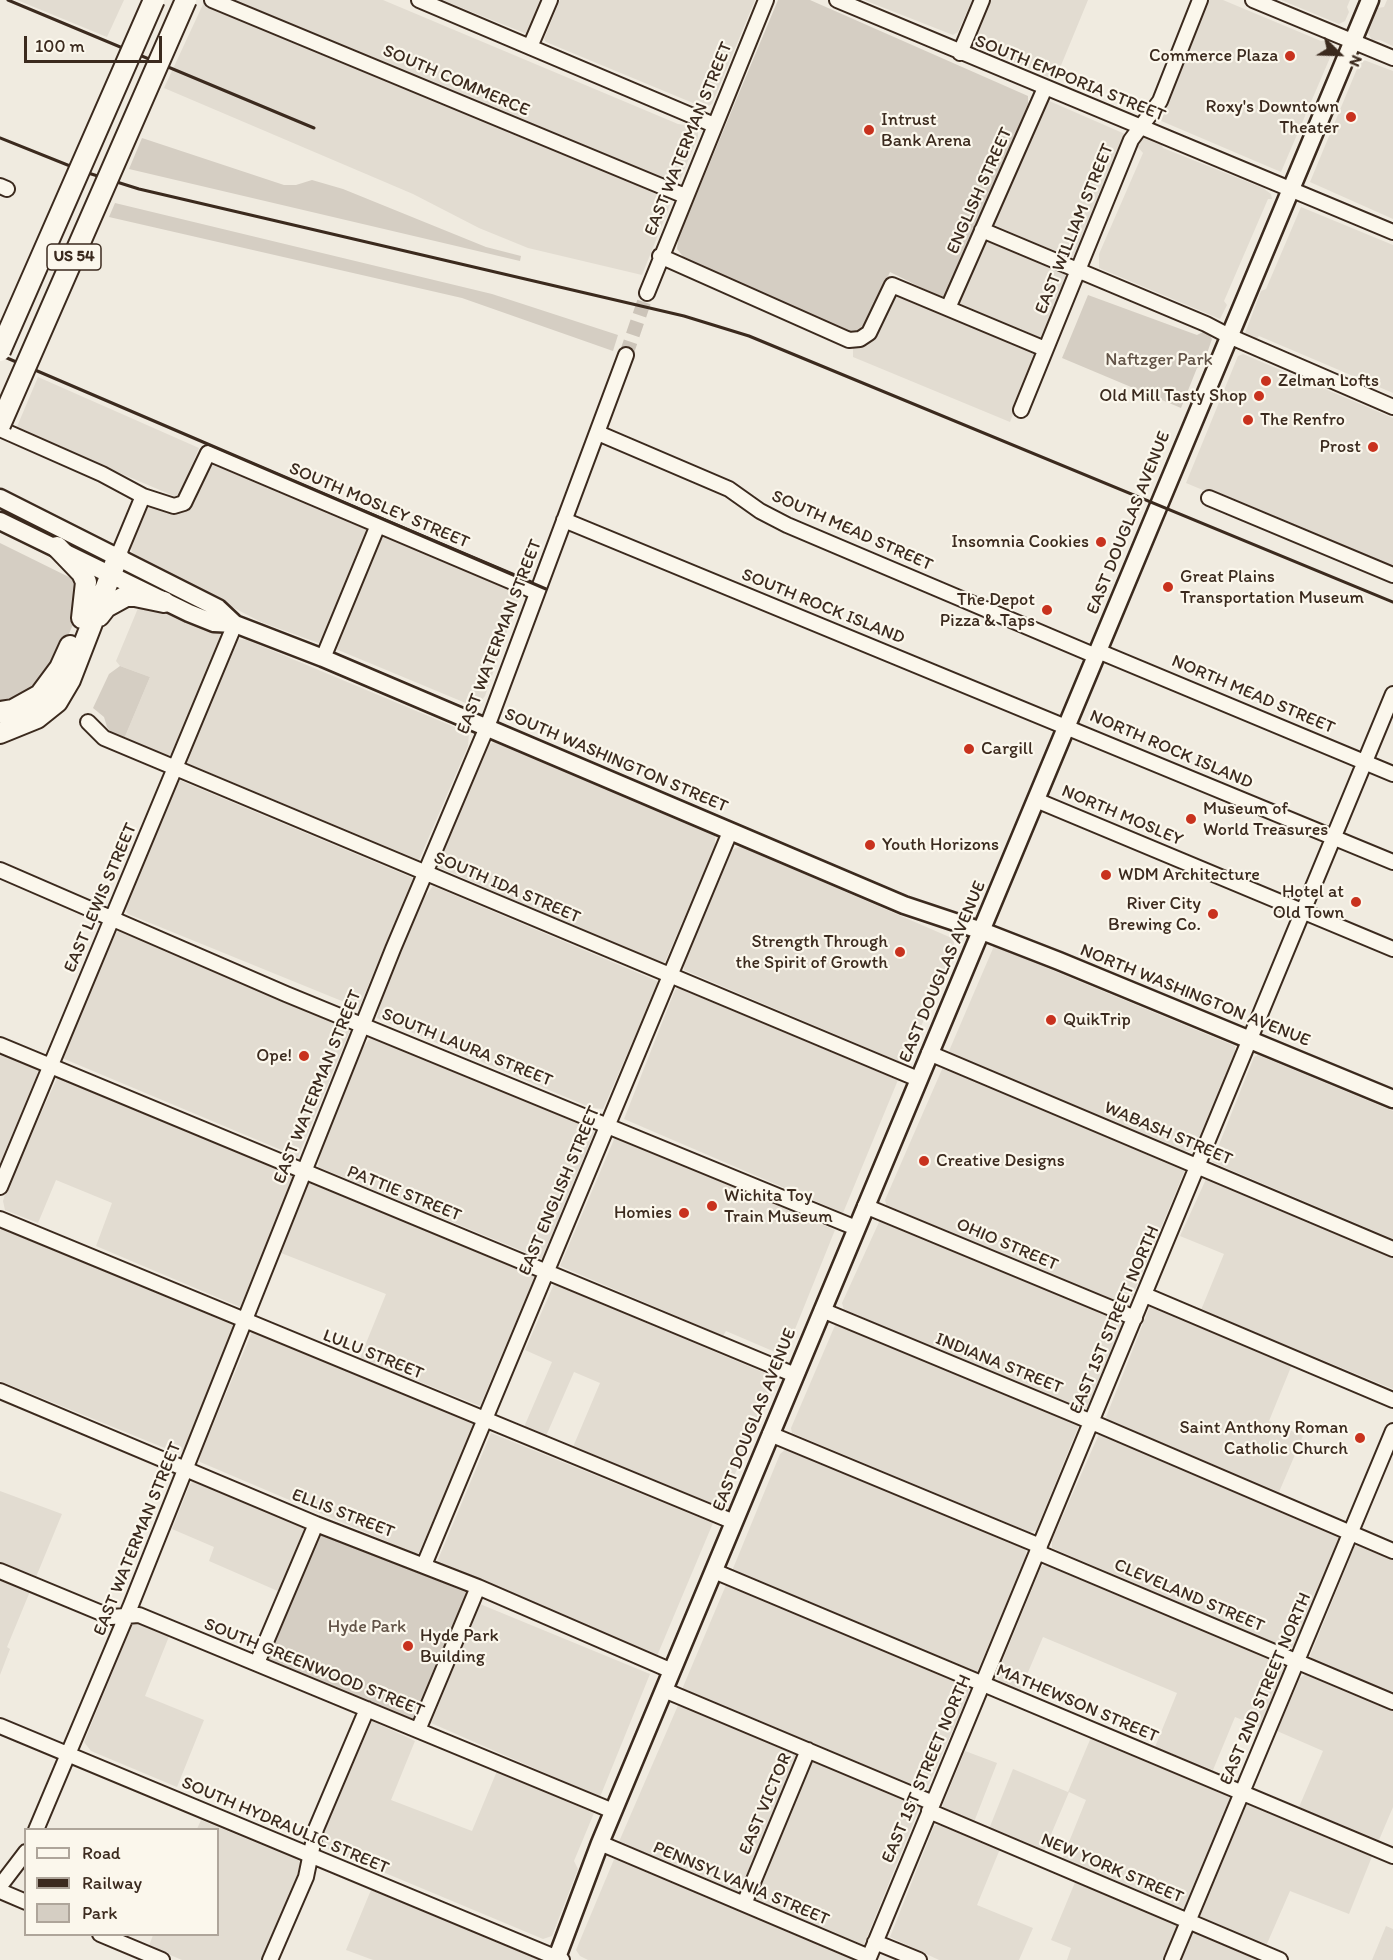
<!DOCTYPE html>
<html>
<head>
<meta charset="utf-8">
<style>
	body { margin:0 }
	#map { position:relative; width:1393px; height:1960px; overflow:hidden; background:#f0ebe0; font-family:Itim,sans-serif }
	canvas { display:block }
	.legend { position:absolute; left:24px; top:1828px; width:195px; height:108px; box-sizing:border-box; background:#fbf7ec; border:2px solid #aea59a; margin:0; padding:8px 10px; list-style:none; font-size:18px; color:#3b2a1e }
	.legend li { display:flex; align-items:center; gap:12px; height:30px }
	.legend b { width:30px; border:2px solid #aea59a }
	.north { position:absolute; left:1309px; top:24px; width:60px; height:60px; -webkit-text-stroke:4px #fbf7ec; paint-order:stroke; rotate:113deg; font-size:16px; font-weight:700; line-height:24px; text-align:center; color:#3b2a1e }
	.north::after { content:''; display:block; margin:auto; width:21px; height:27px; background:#3b2a1e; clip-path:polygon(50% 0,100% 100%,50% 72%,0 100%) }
	.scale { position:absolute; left:24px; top:36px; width:138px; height:27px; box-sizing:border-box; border:3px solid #3b2a1e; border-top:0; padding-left:8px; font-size:18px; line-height:21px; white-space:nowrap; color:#3b2a1e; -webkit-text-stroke:4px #fbf7ec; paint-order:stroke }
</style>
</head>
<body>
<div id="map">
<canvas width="1393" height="1960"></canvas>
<ul class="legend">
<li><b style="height:8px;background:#fbf7ec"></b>Road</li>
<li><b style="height:8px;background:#3b2a1e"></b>Railway</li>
<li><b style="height:16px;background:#d5cec3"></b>Park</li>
</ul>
<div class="north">N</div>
<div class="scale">100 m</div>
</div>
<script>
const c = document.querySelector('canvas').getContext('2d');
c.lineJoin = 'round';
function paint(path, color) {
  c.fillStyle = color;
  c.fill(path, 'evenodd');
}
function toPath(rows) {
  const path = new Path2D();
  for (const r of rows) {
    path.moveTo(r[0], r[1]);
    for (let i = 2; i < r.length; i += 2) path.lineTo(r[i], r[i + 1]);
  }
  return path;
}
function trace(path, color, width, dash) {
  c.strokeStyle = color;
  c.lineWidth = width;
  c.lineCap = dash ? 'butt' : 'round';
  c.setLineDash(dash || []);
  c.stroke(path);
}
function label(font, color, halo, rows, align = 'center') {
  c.font = font + ' Itim,sans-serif';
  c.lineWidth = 4.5;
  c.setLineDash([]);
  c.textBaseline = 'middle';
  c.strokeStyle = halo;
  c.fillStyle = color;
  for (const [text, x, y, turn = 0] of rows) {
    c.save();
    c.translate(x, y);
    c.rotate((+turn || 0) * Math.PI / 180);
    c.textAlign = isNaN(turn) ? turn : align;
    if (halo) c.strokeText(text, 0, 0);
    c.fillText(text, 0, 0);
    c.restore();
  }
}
const built = toPath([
	[17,0,124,0,107,37],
	[205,0,665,194,669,198,670,205,642,275,528,248,479,228,413,194,164,88],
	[226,0,383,0,678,124,693,126,698,130,698,137,680,180,669,184,523,120,497,113],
	[442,0,543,0,527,34],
	[560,0,755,0,712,104,705,108,546,42,544,39],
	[864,0,972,0,958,32,953,35],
	[990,0,1088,0,1055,80,974,44],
	[1207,0,1223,0,1321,41,1328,40,1333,45,1332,53,1281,172,1159,120,1158,116],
	[1281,0,1350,0,1347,7,1349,12,1345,21,1339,24],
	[1387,0,1393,0,1393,46,1380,40,1372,40,1368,33,1378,8,1384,7],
	[1364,60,1393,71,1393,219,1310,182,1359,64],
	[1047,100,1125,134,1077,255,1071,258,994,225,992,222],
	[1145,134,1159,139,1163,148,1263,188,1271,194,1272,199,1268,199,1224,301,1227,305,1220,319,1099,268,1099,254,1143,153,1136,145],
	[1301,207,1393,245,1393,393,1259,336,1254,341,1244,336,1261,291,1266,289],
	[985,242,993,242,1062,271,1067,277,1041,340,959,304],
	[895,293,1035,352,1036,357,1010,422,853,357,853,345],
	[1243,354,1393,418,1393,569,1186,483,1238,356],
	[38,377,199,448,179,496,174,496,16,429],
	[213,465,521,591,485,696,480,702,468,704,343,652,261,622,138,558,132,552,130,544,146,509,158,506,185,512,195,502,206,470],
	[141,601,220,634,219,645,172,754,164,756,124,739,150,677,120,666,116,661],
	[237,639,247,640,469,733,468,746,419,860,186,763,187,754],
	[494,742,715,835,715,847,665,962,660,963,440,868,443,852,487,746],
	[179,780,413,878,359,1008,128,914,126,911,128,895],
	[740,846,954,939,954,949,905,1064,684,970,684,962,732,850],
	[433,886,657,981,657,986,603,1109,592,1108,377,1018,381,999,422,901],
	[120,929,351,1028,298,1157,62,1058,110,940],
	[994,946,1235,1046,1235,1053,1196,1148,1184,1152,952,1054,949,1051],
	[678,988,898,1080,843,1213,624,1119,675,990],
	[373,1034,596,1128,542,1259,318,1167,321,1149,359,1053],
	[0,1051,33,1065,38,1070,34,1088,0,1173],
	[1258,1055,1393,1111,1393,1239,1212,1162,1254,1057],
	[943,1067,1185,1170,1128,1307,887,1208,885,1200],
	[58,1076,292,1172,292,1183,240,1307,96,1246,112,1203,56,1180,38,1223,5,1210,3,1201,6,1190],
	[615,1137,835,1230,785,1354,782,1355,726,1331,723,1336,560,1266],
	[1207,1177,1393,1253,1393,1389,1201,1310,1224,1254,1180,1236],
	[309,1182,533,1274,535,1277,480,1406,360,1358,386,1294,281,1253],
	[880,1220,1121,1320,1122,1326,1088,1407,1082,1410,844,1310,842,1303],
	[0,1226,233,1322,234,1329,185,1450,177,1453,0,1381],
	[554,1284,772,1376,774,1382,721,1507,573,1447,600,1383,574,1372,546,1436,524,1427,552,1362,525,1350],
	[1154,1304,1293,1362,1269,1421,1303,1436,1279,1492,1110,1421,1106,1417,1150,1306],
	[836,1323,1079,1425,1036,1531,1029,1532,792,1433,791,1428],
	[252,1332,473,1423,474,1427,419,1553,414,1553,200,1462,199,1458],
	[491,1433,713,1523,657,1656,437,1562],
	[1099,1434,1339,1533,1340,1537,1295,1646,1287,1649,1052,1548,1052,1540],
	[786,1449,1023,1547,1026,1551,1025,1561,977,1672,732,1571,780,1454],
	[194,1481,305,1528,280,1592,209,1561,214,1547,172,1529,190,1484],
	[0,1491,62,1514,36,1577,0,1562],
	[1356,1543,1393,1556,1393,1694,1313,1660,1310,1656],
	[1045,1565,1283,1664,1285,1674,1260,1727,1235,1717,1213,1770,1155,1747,1177,1693,1043,1637,1020,1691,999,1681,997,1674,1041,1567],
	[0,1576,31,1589,7,1647,10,1649,0,1675],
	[726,1585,967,1685,969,1693,926,1791,922,1792,684,1692,683,1687],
	[480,1604,650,1674,600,1797,431,1723],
	[139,1620,170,1634,145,1696,204,1720,177,1787,91,1751,84,1742,132,1625],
	[1306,1674,1393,1710,1393,1807,1379,1840,1299,1807,1323,1751,1277,1731,1300,1678],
	[679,1703,921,1804,863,1947,618,1844],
	[372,1721,415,1741,391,1800,472,1831,497,1771,594,1813,574,1861,578,1869,552,1936,543,1939,323,1847,321,1837],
	[1092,1735,1229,1794,1231,1798,1184,1908,1179,1909,1062,1859,1086,1800,1069,1792,1044,1851,989,1829,1013,1769,1068,1792],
	[965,1751,997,1763,974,1822,943,1809,943,1804],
	[1250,1802,1373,1854,1349,1914,1290,1891,1266,1946,1200,1916,1246,1805],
	[201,1820,298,1860,301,1863,300,1873,264,1960,182,1960,149,1946,153,1935,218,1934,218,1830,197,1829],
	[942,1822,1000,1849,977,1905,1033,1928,1019,1960,939,1960,890,1937,934,1826],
	[615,1857,857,1959,857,1960,588,1960,580,1956,576,1950],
	[1076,1880,1176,1921,1177,1928,1163,1960,1067,1960,1071,1948,1051,1940],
	[371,1890,538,1958,541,1960,373,1960,346,1950],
	[1386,1926,1393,1929,1393,1960,1372,1960],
	[1197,1930,1268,1960,1181,1960,1193,1932]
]);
const green = toPath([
	[778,0,810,0,1028,96,1028,104,946,300,890,272,862,331,853,335,689,264,677,249,678,239],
	[142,138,284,185,296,185,312,180,343,189,486,247,521,256,520,261,129,169],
	[115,203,492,294,618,335,613,351,462,298,109,217],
	[1088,295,1197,335,1205,331,1209,334,1212,339,1203,365,1197,368,1181,408,1062,358],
	[0,543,77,581,83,601,51,676,40,688,0,707],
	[120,666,150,677,124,739,112,733,107,727,104,717,93,708,109,674],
	[320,1533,470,1594,417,1723,266,1660]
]);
const minorTunnel = toPath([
	[626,355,647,293]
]);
const minor = toPath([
	[212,0,685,196],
	[419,0,714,125],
	[837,0,1393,232],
	[1253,0,1393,58],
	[530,47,550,0],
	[960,53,982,0],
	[0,186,7,189],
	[982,230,1206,324,1229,336,1393,407],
	[660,256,849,340,860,339,869,333,892,285,1045,349],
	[647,293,766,0],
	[948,308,1045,88],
	[1021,410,1131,140,1160,101,1200,0],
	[0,429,102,474,143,496,174,506,184,503,208,453,536,592],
	[598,433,729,489,760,511,787,525,1096,656],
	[1209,498,1393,575],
	[564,520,1393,862],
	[118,556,143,496],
	[1098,651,1393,774],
	[323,658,378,525],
	[88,722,104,738,918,1079],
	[1036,800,1393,949],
	[0,870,286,994,856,1228],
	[0,1045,795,1375],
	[929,1053,1393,1249],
	[0,1187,235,624],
	[865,1206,1135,1318],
	[0,1219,734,1522],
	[1145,1295,1393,1400],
	[822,1310,1080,1417,1393,1551],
	[0,1391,316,1524,478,1587,672,1671],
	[770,1434,1040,1546],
	[1037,1552,1393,1702],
	[424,1565,730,832],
	[0,1571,111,1617,139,1615,613,1811],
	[714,1571,1393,1856],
	[257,1663,316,1524],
	[664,1690,933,1803],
	[0,1726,562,1960],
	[418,1730,478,1587],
	[929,1811,1280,1960],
	[36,1830,131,1605,393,949,487,727,626,355],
	[600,1843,869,1957],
	[0,1886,26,1852],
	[0,1891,26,1902],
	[744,1904,808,1750],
	[100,1934,162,1960],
	[875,1942,919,1960],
	[270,1960,306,1877,316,1829,367,1709],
	[868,1960,1393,694],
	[1172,1960,1393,1431]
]);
const major = toPath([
	[0,498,218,608,235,624],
	[0,521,189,613,214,623,235,624,323,658,904,905,982,931,1059,961,1393,1099],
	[556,1960,600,1843,1370,0]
]);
const highway = toPath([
	[57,547,82,573,86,582,82,618],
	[99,616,106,607,126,596,135,596,164,602],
	[0,712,13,710,40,695,60,668,70,646],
	[0,733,37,718,57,702,70,680,118,556]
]);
const rail = toPath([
	[8,0,314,128],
	[0,138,85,172,139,189,684,316,749,336,1393,602],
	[0,355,546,589]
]);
const highwayBridge = toPath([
	[0,351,154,0],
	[0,425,186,0]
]);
const markers = [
	[1290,56,6,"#c8321e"],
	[1351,117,6,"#c8321e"],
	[869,130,6,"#c8321e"],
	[1266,381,6,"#c8321e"],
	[1259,396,6,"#c8321e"],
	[1248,420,6,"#c8321e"],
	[1373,447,6,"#c8321e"],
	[1101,542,6,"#c8321e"],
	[1168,587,6,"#c8321e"],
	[1047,610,6,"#c8321e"],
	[969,749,6,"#c8321e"],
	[1191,819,6,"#c8321e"],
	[870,845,6,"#c8321e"],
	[1106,875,6,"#c8321e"],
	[1356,902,6,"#c8321e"],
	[1213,914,6,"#c8321e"],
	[900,952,6,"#c8321e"],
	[1051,1020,6,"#c8321e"],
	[304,1056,6,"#c8321e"],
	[924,1161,6,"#c8321e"],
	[712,1206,6,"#c8321e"],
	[684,1213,6,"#c8321e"],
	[1360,1438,6,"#c8321e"],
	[408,1646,6,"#c8321e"]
];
const shields = [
	[74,257,54]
];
const shieldNames = [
	["US 54",74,257]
];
const poiNames = [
	["Commerce Plaza",1278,56],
	["Roxy's Downtown",1339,107],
	["Theater",1339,128],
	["Intrust",881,120,"left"],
	["Bank Arena",881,141,"left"],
	["Zelman Lofts",1278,381,"left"],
	["Old Mill Tasty Shop",1247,396],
	["The Renfro",1260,420,"left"],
	["Prost",1361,447],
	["Insomnia Cookies",1089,542],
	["Great Plains",1180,577,"left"],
	["Transportation Museum",1180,598,"left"],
	["The Depot",1035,600],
	["Pizza & Taps",1035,621],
	["Cargill",981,749,"left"],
	["Museum of",1203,809,"left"],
	["World Treasures",1203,830,"left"],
	["Youth Horizons",882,845,"left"],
	["WDM Architecture",1118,875,"left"],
	["Hotel at",1344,892],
	["Old Town",1344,913],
	["River City",1201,904],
	["Brewing Co.",1201,925],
	["Strength Through",888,942],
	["the Spirit of Growth",888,963],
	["QuikTrip",1063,1020,"left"],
	["Ope!",292,1056],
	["Creative Designs",936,1161,"left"],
	["Wichita Toy",724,1196,"left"],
	["Train Museum",724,1217,"left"],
	["Homies",672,1213],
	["Saint Anthony Roman",1348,1428],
	["Catholic Church",1348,1449],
	["Hyde Park",420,1636,"left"],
	["Building",420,1657,"left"]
];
const streetNames = [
	["SOUTH EMPORIA STREET",1070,79,22],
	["SOUTH COMMERCE",456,81,23],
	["EAST WATERMAN STREET",689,139,-68],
	["ENGLISH STREET",980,191,-66],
	["EAST WILLIAM STREET",1075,229,-68],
	["SOUTH MOSLEY STREET",379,506,23],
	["EAST DOUGLAS AVENUE",1129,523,-68],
	["SOUTH MEAD STREET",852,531,24],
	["SOUTH ROCK ISLAND",823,607,22],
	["EAST WATERMAN STREET",500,637,-69],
	["NORTH MEAD STREET",1253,695,23],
	["NORTH ROCK ISLAND",1171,750,23],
	["SOUTH WASHINGTON STREET",616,761,23],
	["NORTH MOSLEY",1122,816,23],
	["SOUTH IDA STREET",507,888,23],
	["EAST LEWIS STREET",101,898,-67],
	["EAST DOUGLAS AVENUE",943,972,-67],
	["NORTH WASHINGTON AVENUE",1195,996,22],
	["SOUTH LAURA STREET",467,1048,22],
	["EAST WATERMAN STREET",318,1087,-68],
	["WABASH STREET",1168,1134,23],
	["EAST ENGLISH STREET",560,1191,-67],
	["PATTIE STREET",404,1194,22],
	["OHIO STREET",1007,1245,23],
	["EAST 1ST STREET NORTH",1115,1320,-67],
	["LULU STREET",373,1355,22],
	["INDIANA STREET",999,1364,22],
	["EAST DOUGLAS AVENUE",755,1420,-68],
	["ELLIS STREET",343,1514,21],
	["EAST WATERMAN STREET",138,1539,-68],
	["CLEVELAND STREET",1189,1596,23],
	["SOUTH GREENWOOD STREET",314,1668,22],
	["EAST 2ND STREET NORTH",1266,1689,-67],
	["MATHEWSON STREET",1077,1704,23],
	["EAST 1ST STREET NORTH",927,1769,-67],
	["EAST VICTOR",766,1804,-67],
	["SOUTH HYDRAULIC STREET",285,1826,23],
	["NEW YORK STREET",1112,1869,23],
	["PENNSYLVANIA STREET",741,1884,23]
];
const parkNames = [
	["Naftzger Park",1159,360],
	["Hyde Park",367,1627]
];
paint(built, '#e2dcd1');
paint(green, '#d5cec3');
trace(minorTunnel, '#ccc4b9', 14, [14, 7]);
trace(minor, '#3b2a1e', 18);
trace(major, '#3b2a1e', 21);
trace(highway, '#3b2a1e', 24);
trace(minor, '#fbf7ec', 14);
trace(major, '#fbf7ec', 16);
trace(highway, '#fbf7ec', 20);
trace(rail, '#3b2a1e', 3);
trace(highwayBridge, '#3b2a1e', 24, []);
trace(highwayBridge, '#fbf7ec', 20);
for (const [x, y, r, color] of markers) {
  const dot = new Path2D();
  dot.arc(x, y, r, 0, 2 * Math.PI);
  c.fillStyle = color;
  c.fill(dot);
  trace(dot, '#fbf7ec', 2);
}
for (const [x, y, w] of shields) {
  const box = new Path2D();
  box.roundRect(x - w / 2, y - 13, w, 26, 4.5);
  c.fillStyle = '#fbf7ec';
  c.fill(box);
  trace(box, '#3b2a1e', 1.5);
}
label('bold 16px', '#3b2a1e', null, shieldNames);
label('18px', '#3b2a1e', '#fbf7ec', poiNames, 'right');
label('18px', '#3b2a1e', '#fbf7ec', streetNames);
label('18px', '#625347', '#fbf7ec', parkNames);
</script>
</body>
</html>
